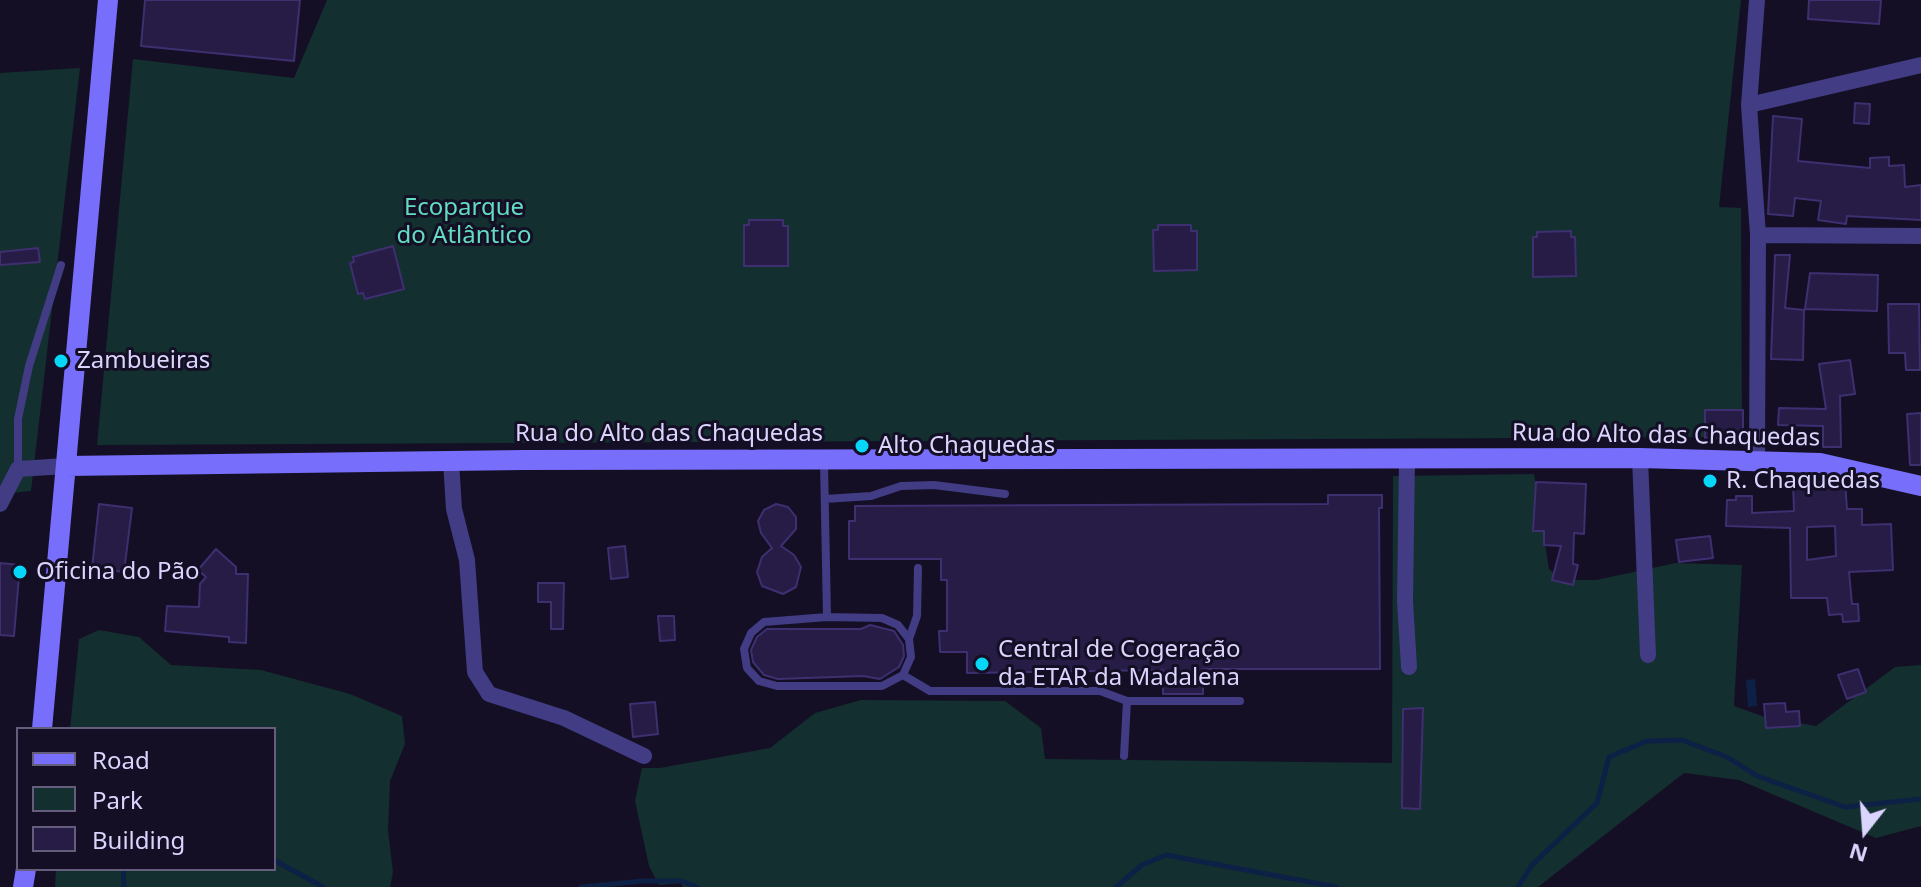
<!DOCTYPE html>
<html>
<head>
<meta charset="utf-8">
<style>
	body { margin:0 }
	#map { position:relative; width:1921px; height:887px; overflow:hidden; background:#140f25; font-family:"Noto Sans",sans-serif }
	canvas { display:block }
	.legend { position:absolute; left:16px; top:727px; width:260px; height:144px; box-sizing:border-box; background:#140f25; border:2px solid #645e7c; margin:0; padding:10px 14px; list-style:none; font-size:24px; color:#dbd5fe }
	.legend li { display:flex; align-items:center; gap:16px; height:40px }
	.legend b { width:40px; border:2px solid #645e7c }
	.north { position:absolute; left:1825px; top:791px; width:80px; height:80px; -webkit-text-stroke:6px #140f25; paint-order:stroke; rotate:197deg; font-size:22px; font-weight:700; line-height:32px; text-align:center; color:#dbd5fe }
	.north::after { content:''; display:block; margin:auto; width:28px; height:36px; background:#dbd5fe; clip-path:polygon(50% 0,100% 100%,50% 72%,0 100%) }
</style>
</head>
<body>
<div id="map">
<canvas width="1921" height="887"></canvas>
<ul class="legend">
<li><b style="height:10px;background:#776efb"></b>Road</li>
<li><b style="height:22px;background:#132f2f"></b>Park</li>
<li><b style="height:22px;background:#261c46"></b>Building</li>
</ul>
<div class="north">N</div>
</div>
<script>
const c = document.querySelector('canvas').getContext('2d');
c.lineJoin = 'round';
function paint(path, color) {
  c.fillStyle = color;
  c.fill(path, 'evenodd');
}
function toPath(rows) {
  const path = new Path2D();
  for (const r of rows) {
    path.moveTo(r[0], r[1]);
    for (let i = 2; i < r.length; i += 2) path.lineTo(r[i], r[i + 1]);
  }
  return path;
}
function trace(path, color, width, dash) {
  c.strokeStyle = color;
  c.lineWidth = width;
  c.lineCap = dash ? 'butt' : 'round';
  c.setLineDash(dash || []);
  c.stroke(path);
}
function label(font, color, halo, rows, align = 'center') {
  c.font = font + ' "Noto Sans",sans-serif';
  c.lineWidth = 6;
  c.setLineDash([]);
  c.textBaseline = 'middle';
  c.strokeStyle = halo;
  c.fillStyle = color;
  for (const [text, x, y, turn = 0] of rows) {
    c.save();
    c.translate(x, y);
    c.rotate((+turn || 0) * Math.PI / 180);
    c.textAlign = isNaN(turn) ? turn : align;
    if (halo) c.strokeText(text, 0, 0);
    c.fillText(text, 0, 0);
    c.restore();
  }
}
const green = toPath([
	[327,0,1741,0,1719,207,1741,208,1742,437,97,445,133,59,294,78],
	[80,68,31,491,0,494,0,73],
	[1534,474,1549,569,1561,580,1596,580,1676,563,1742,565,1734,706,1765,717,1816,726,1895,667,1921,665,1921,826,1876,838,1739,780,1684,773,1538,887,683,887,681,883,659,885,649,866,635,801,642,768,660,768,770,748,815,713,861,700,1005,701,1041,728,1045,759,1392,763,1393,476],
	[99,630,139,637,171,665,261,670,350,694,402,716,405,744,390,781,388,830,393,872,390,887,55,887,56,869,274,869,274,729,70,729,79,639]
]);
const water = toPath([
	[1755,679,1757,706,1748,707,1746,680]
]);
const stream = toPath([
	[274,860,323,887],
	[123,869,124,887],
	[581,887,643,881,681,881,697,887],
	[1116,887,1142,865,1166,855,1336,887],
	[1518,887,1532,865,1597,803,1609,757,1647,741,1682,740,1727,757,1757,776,1845,807,1921,799]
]);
const building = toPath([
	[145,0,300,0,294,61,141,46,145,0],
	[1809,0,1881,0,1879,24,1808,19,1809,0],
	[1855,103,1870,104,1869,124,1854,123,1855,103],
	[1773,116,1802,119,1798,161,1870,168,1870,158,1889,157,1889,166,1904,165,1905,187,1921,185,1921,220,1847,216,1846,224,1818,220,1821,201,1795,198,1793,216,1768,214,1773,116],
	[749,220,783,220,783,226,788,226,788,266,744,266,744,225,749,225,749,220],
	[1158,225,1191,225,1191,231,1197,231,1197,270,1154,271,1153,230,1158,230,1158,225],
	[1571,231,1571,237,1575,237,1576,276,1533,277,1533,237,1537,237,1537,232,1571,231],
	[393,246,404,289,365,299,363,293,358,294,350,263,354,262,353,257,393,246],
	[38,248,40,262,0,265,0,252,38,248],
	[1775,255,1790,255,1785,308,1804,310,1803,360,1771,359,1775,255],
	[1810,273,1878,275,1877,311,1805,309,1810,273],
	[1888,304,1919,304,1920,370,1906,370,1905,353,1889,353,1888,304],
	[1850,360,1855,394,1840,396,1841,447,1823,447,1823,426,1778,425,1779,408,1826,409,1819,364,1850,360],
	[1705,410,1743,410,1743,438,1705,438,1705,410],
	[1921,413,1921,465,1910,465,1907,414,1921,413],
	[1536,482,1586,484,1584,534,1574,533,1573,564,1578,565,1573,585,1552,580,1561,546,1544,545,1544,531,1533,531,1536,482],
	[1793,482,1845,482,1847,509,1862,509,1862,525,1891,524,1893,570,1849,572,1852,604,1858,604,1859,621,1843,622,1842,614,1829,615,1827,598,1791,598,1790,528,1726,526,1727,500,1736,500,1736,496,1752,496,1752,513,1794,511,1793,482],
	[1835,526,1836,556,1807,560,1807,527,1835,526],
	[1328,495,1382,495,1382,508,1379,508,1380,669,1203,669,1203,694,1163,694,1163,670,967,673,967,652,940,652,939,631,947,631,947,580,941,580,941,559,849,559,849,521,855,521,855,506,1328,504,1328,495],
	[99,504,132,508,124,572,92,568,99,504],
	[776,504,788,507,796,517,796,529,781,546,794,555,801,567,796,587,783,594,762,586,757,572,762,557,772,548,761,533,758,521,764,510,776,504],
	[1710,536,1713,558,1679,562,1676,540,1710,536],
	[625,546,628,577,611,579,608,548,625,546],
	[216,549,236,567,236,574,248,574,246,643,229,642,229,637,165,631,167,606,199,607,200,584,206,577,198,570,216,549],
	[0,563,20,565,14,636,0,635,0,563],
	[538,583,564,583,563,629,551,629,551,602,538,602,538,583],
	[658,616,674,616,675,640,660,641,658,616],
	[870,625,894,631,903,645,904,656,899,667,880,679,863,676,778,679,764,675,753,662,751,650,757,637,767,629,861,629,870,625],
	[1858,669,1866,692,1847,699,1838,675,1858,669],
	[655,702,658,734,633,737,630,704,655,702],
	[1785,703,1786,712,1799,711,1800,726,1766,728,1764,704,1785,703],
	[1423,708,1420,809,1402,808,1403,709,1423,708]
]);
const lane = toPath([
	[824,462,827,617],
	[18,469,18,419,29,366,61,265],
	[825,499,871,496,901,486,934,485,1005,494],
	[827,617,882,618,898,625,909,639,911,657,903,675,882,686,777,686,759,681,747,668,744,649,751,633,764,622,827,617],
	[909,639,917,616,918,568],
	[903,675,930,691,1100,691,1127,701,1240,701],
	[1124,756,1127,701]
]);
const street = toPath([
	[1757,0,1749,105,1758,235,1757,462],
	[1749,105,1921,65],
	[1758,235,1921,236],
	[1640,458,1648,655],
	[1407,459,1405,601,1409,667],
	[451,461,454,509,467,560,475,672,489,694,564,718,644,756],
	[0,504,18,469,66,466]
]);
const secondary = toPath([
	[66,466,524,460,1640,458,1820,463,1921,486],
	[42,729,108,0],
	[23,887,26,869]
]);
const markers = [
	[61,361,8,"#06d6f8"],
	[862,446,8,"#06d6f8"],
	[1710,481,8,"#06d6f8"],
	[20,572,8,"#06d6f8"],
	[982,664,8,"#06d6f8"]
];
const parkNames = [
	["Ecoparque",464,208],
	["do Atlântico",464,236]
];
const poiNames = [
	["Zambueiras",77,361],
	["Alto Chaquedas",878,446],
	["R. Chaquedas",1726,481],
	["Oficina do Pão",36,572],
	["Central de Cogeração",998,650],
	["da ETAR da Madalena",998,678]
];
const streetNames = [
	["Rua do Alto das Chaquedas",669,434],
	["Rua do Alto das Chaquedas",1666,436,1]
];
paint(green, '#132f2f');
paint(water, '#0d2046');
trace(stream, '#0d2046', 5);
paint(building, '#261c46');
trace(building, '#3e2f71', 2);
trace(lane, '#413c83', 8);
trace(street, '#413c83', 16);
trace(secondary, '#776efb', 20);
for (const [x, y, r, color] of markers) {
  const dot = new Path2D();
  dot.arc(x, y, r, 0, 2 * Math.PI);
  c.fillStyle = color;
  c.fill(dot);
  trace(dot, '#140f25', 3);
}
label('24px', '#62ddc3', '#140f25', parkNames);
label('24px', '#dbd5fe', '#140f25', poiNames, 'left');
label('24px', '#dbd5fe', '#140f25', streetNames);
</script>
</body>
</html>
